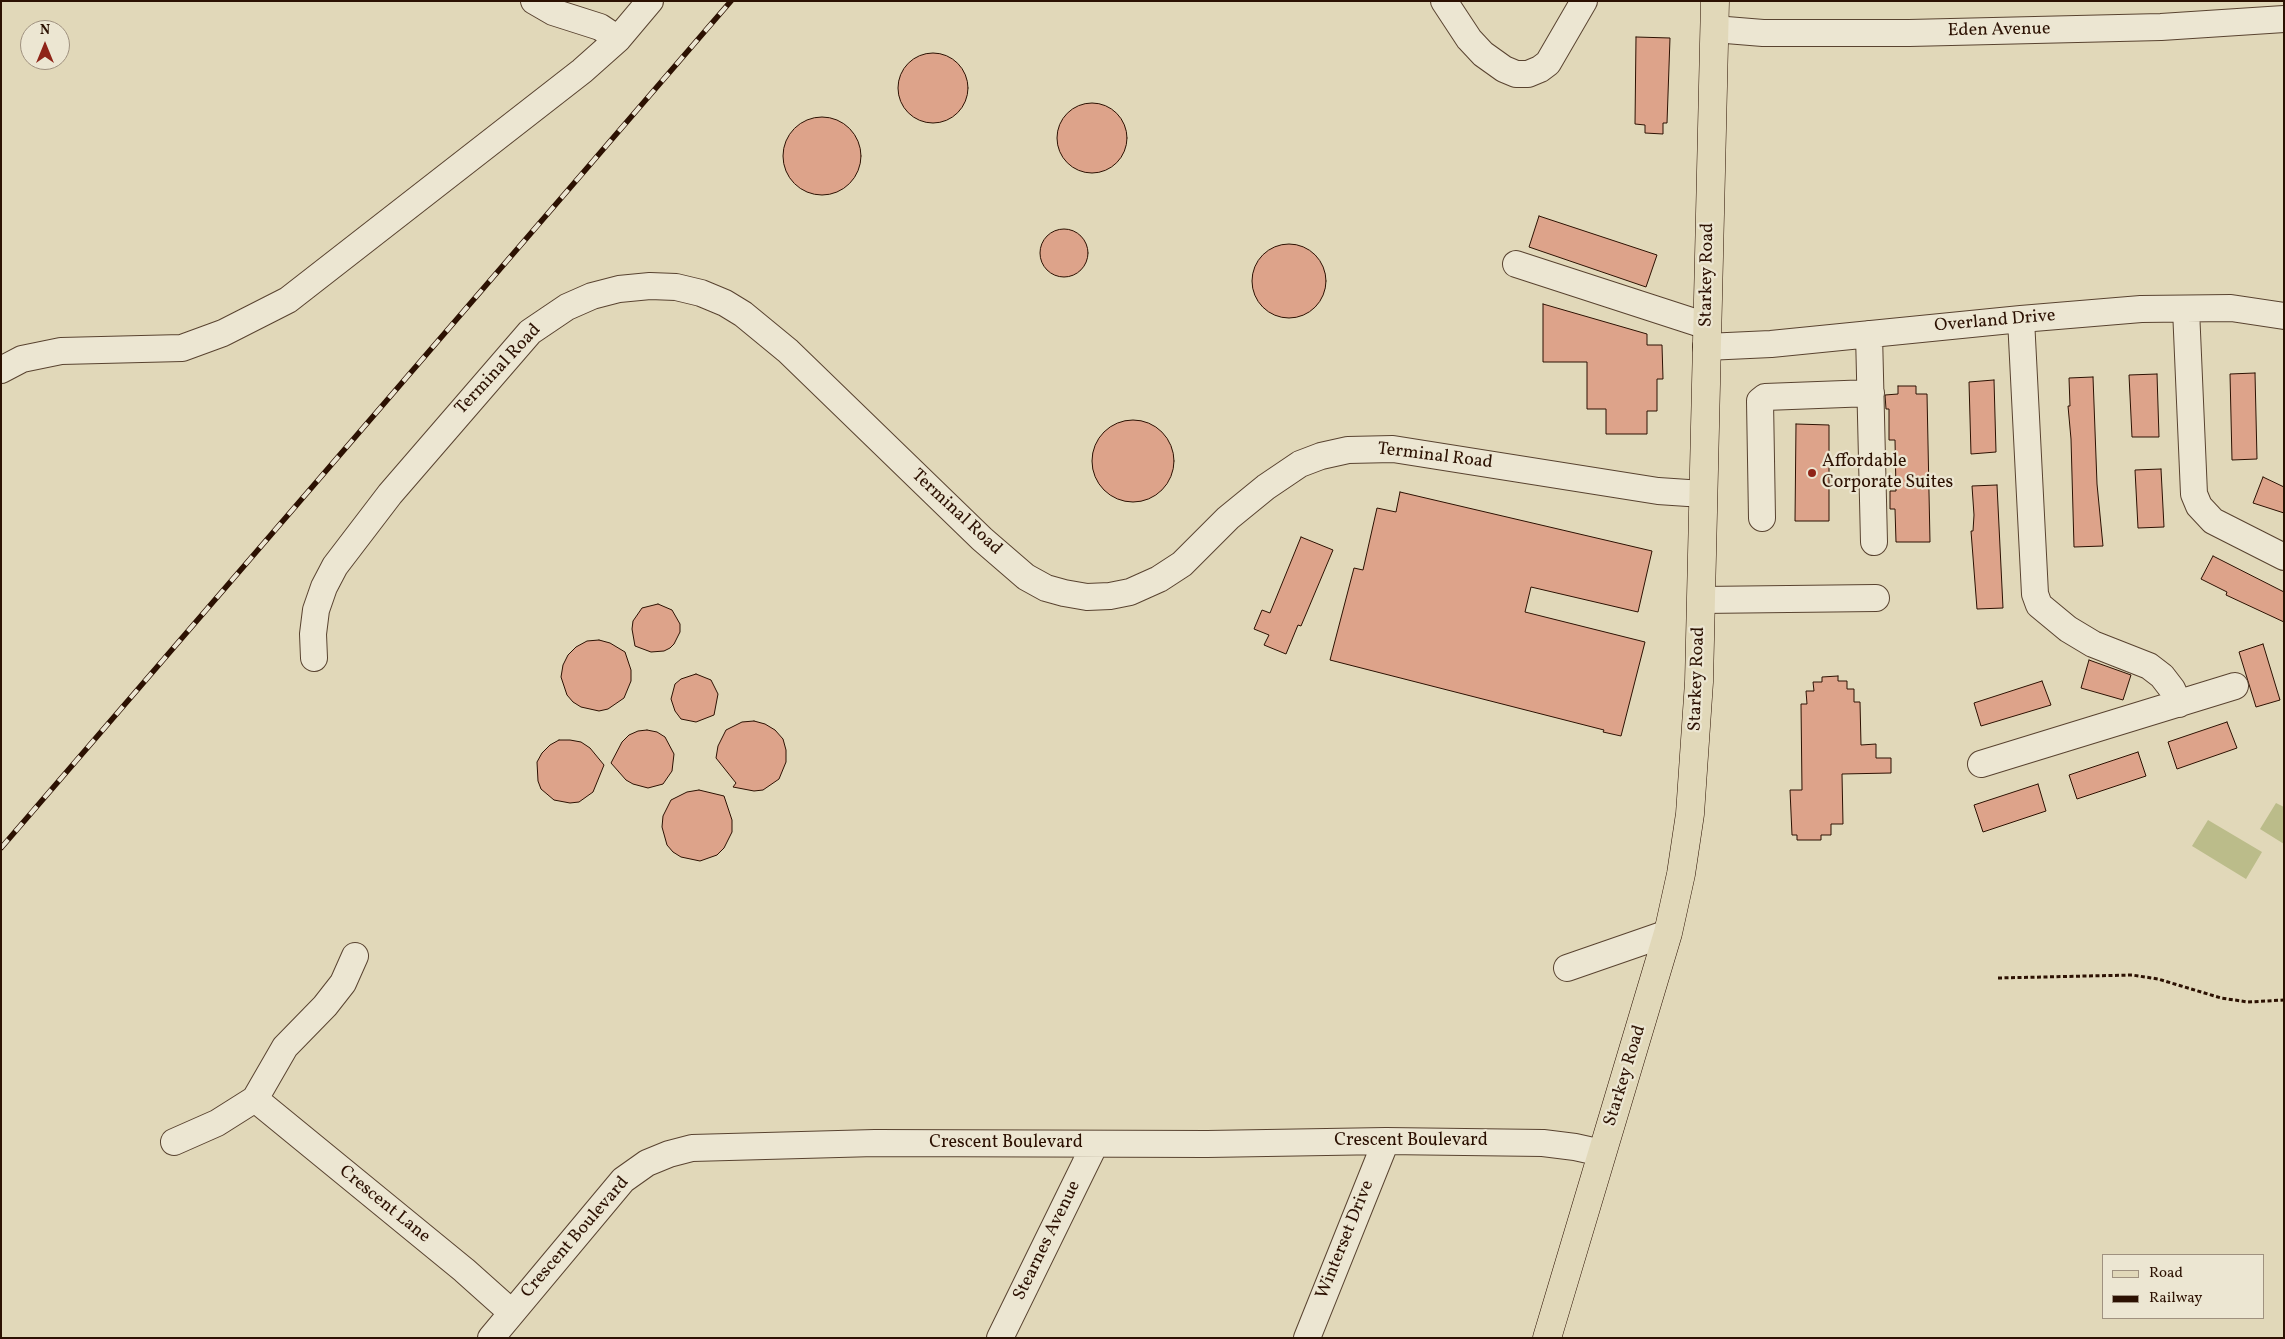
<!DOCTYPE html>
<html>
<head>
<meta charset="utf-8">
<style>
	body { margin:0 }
	#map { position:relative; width:2285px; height:1339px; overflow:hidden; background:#e1d8b9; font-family:Vollkorn,serif }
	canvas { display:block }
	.frame { position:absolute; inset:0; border:2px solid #2c1102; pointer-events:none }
	.legend { position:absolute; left:2102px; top:1254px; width:162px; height:65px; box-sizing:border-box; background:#ece6d2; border:1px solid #9f917f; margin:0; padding:6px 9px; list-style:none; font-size:15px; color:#2c1102 }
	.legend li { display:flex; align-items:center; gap:10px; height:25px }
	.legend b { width:25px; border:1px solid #9f917f }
	.north { position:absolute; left:20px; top:20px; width:50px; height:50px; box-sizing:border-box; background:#ece6d2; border:1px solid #9f917f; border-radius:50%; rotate:0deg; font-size:14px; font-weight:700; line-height:20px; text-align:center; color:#2c1102 }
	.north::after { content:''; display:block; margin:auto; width:18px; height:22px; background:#8f2418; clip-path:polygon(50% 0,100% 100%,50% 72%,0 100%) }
</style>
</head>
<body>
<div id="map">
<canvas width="2285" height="1339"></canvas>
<div class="frame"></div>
<ul class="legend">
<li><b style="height:6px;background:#e1d8b9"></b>Road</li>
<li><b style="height:6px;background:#2c1102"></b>Railway</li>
</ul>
<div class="north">N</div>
</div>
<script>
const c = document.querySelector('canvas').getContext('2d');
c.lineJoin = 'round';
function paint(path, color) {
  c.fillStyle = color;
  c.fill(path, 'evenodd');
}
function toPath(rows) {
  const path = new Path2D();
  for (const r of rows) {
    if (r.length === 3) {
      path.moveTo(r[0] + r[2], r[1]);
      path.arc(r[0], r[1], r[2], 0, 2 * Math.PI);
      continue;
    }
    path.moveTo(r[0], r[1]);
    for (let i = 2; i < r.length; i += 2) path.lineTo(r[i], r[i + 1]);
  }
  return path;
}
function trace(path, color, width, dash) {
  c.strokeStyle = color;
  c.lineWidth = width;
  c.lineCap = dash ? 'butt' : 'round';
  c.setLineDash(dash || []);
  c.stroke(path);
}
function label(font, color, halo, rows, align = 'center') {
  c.font = font + ' Vollkorn,serif';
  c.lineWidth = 4.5;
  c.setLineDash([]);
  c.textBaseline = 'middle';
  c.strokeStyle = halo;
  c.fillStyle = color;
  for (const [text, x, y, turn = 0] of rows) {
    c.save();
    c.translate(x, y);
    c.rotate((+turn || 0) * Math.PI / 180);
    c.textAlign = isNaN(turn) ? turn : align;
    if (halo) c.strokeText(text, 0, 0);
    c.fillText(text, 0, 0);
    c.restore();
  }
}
const green = toPath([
	[2276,803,2284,807,2284,844,2260,829],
	[2208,820,2262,852,2246,879,2192,846]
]);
const building = toPath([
	[1636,37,1670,38,1667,123,1663,123,1663,134,1645,133,1645,125,1635,124,1636,37],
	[933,88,35],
	[1092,138,35],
	[822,156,39],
	[1539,216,1657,255,1646,287,1529,247,1539,216],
	[1064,253,24],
	[1289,281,37],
	[1543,304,1647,334,1647,345,1662,345,1663,379,1657,379,1657,411,1647,411,1647,434,1606,434,1606,409,1587,409,1587,362,1543,362,1543,304],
	[2255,373,2257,459,2232,460,2230,374,2255,373],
	[2157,374,2159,437,2132,437,2129,375,2157,374],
	[2093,377,2097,484,2103,546,2074,547,2071,439,2068,406,2070,406,2069,378,2093,377],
	[1994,380,1996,452,1971,454,1969,382,1994,380],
	[1898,386,1916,386,1916,394,1927,394,1930,542,1896,542,1895,509,1890,509,1890,491,1896,491,1895,440,1889,440,1889,409,1886,409,1885,395,1898,394,1898,386],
	[1133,461,41],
	[1796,424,1829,425,1829,521,1795,521,1796,424],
	[2161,469,2164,527,2138,528,2135,470,2161,469],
	[2263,477,2284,487,2284,513,2253,503,2263,477],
	[1997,485,2003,608,1977,609,1971,531,1973,531,1974,515,1972,486,1997,485],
	[1400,492,1652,551,1638,612,1531,587,1525,612,1645,642,1621,736,1603,732,1604,730,1330,660,1354,568,1363,570,1377,508,1396,512,1400,492],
	[1301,537,1333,550,1301,626,1298,625,1286,654,1264,645,1269,635,1254,629,1262,610,1270,613,1301,537],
	[2213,556,2284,592,2284,622,2226,595,2227,592,2201,579,2213,556],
	[658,604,672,610,680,624,680,632,674,644,670,648,664,651,651,652,635,646,632,629,633,621,642,608,658,604],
	[599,640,610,643,625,652,631,670,631,681,624,698,608,709,599,711,581,707,573,702,567,695,561,677,563,665,568,655,576,647,587,641,599,640],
	[2263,644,2280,700,2256,707,2239,652,2263,644],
	[2089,660,2131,675,2123,700,2081,688,2089,660],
	[696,674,711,680,718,694,714,715,696,722,681,719,675,711,671,699,675,684,681,679,696,674],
	[1838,676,1838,681,1847,681,1847,689,1854,689,1854,702,1860,702,1861,745,1876,744,1876,758,1891,758,1891,773,1842,774,1843,824,1831,824,1831,835,1821,835,1821,840,1797,840,1797,835,1792,835,1790,790,1802,790,1801,704,1807,704,1806,691,1814,691,1813,682,1822,682,1822,677,1838,676],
	[2042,681,2051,705,1981,726,1974,703,2042,681],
	[754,721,765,724,775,730,783,739,786,750,786,762,779,779,763,790,754,791,733,787,736,783,716,758,718,746,726,730,742,722,754,721],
	[2227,722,2237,748,2177,769,2168,742,2227,722],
	[647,730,657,732,665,737,674,754,672,771,663,784,648,788,633,784,626,780,611,763,622,742,629,735,638,731,647,730],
	[559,740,570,740,581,742,590,748,604,765,593,792,579,802,570,803,554,800,541,789,538,781,537,762,542,753,550,745,559,740],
	[2138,752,2146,776,2077,799,2069,775,2138,752],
	[2038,784,2046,811,1983,832,1974,805,2038,784],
	[699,790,724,796,732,820,732,832,724,848,717,855,700,861,681,857,673,852,667,845,662,827,663,816,671,800,687,792,699,790]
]);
const path = toPath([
	[1998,978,2132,975,2158,979,2221,998,2248,1002,2284,1000]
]);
const minor = toPath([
	[534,1,553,12,600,27,618,39],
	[1444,1,1469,39,1483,54,1504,69,1516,74,1528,74,1540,69,1548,63,1584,1],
	[1714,29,1763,33,1909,33,2161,27,2284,19],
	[1516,264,1707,326],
	[2186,309,2194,494,2199,506,2213,521,2284,557],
	[2021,319,2035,594,2039,605,2068,629,2093,644,2149,666,2162,676,2172,689,2179,704],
	[1869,334,1874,542],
	[1706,347,1771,344,2021,319,2141,309,2231,308,2284,316],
	[1,370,22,359,61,351,182,348,223,333,288,300,582,71,618,39,650,1],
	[1762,518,1760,401,1765,397,1871,393],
	[1701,600,1876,598],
	[314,658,313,634,316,610,324,587,335,566,390,494,530,332,567,307,592,296,619,289,650,286,676,287,701,293,725,303,743,314,788,351,982,539,1026,577,1046,588,1064,593,1087,597,1110,596,1130,592,1159,579,1182,564,1228,518,1266,487,1300,464,1321,456,1348,450,1393,449,1658,491,1703,494],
	[1981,764,2235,686],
	[1567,968,1668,933],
	[255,1099,464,1270,511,1312],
	[174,1142,217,1123,255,1099,285,1047,325,1006,343,983,355,956],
	[491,1338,623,1180,647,1163,669,1154,692,1148,875,1143,1207,1144,1386,1141,1543,1143,1575,1147,1602,1153],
	[1000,1338,1095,1144],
	[1307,1338,1386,1141]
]);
const major = toPath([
	[1547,1338,1668,933,1681,874,1690,814,1699,682,1715,1]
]);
const rail = toPath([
	[1,848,731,1]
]);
const markers = [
	[1812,473,5,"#8f2418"]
];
const streetNames = [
	["Eden Avenue",1999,31,-1],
	["Starkey Road",1708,275,-89],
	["Overland Drive",1995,322,-5],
	["Terminal Road",499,370,-47],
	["Terminal Road",1435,457,7],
	["Terminal Road",956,513,43],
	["Starkey Road",1698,679,-88],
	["Starkey Road",1626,1076,-73],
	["Crescent Boulevard",1411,1142],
	["Crescent Boulevard",1006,1144],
	["Crescent Lane",384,1205,39],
	["Crescent Boulevard",576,1238,-49],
	["Winterset Drive",1346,1240,-68],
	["Stearnes Avenue",1048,1241,-64]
];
const poiNames = [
	["Affordable",1822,463],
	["Corporate Suites",1822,484]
];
paint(green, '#bbbc8a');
paint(building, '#dda38a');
trace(building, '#2c1102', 1);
trace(minor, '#594330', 28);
trace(major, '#2c1102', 29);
trace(path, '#2c1102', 3, [4, 2.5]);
trace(minor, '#ece6d2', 26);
trace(major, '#e1d8b9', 28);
trace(rail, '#2c1102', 5.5);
trace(rail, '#ece6d2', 4, [11]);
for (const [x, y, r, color] of markers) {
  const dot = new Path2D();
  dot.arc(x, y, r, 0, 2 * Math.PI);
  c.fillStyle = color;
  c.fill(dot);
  trace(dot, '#ece6d2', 2);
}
label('18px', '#2c1102', '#ece6d2', streetNames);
label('18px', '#2c1102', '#ece6d2', poiNames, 'left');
</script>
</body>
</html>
